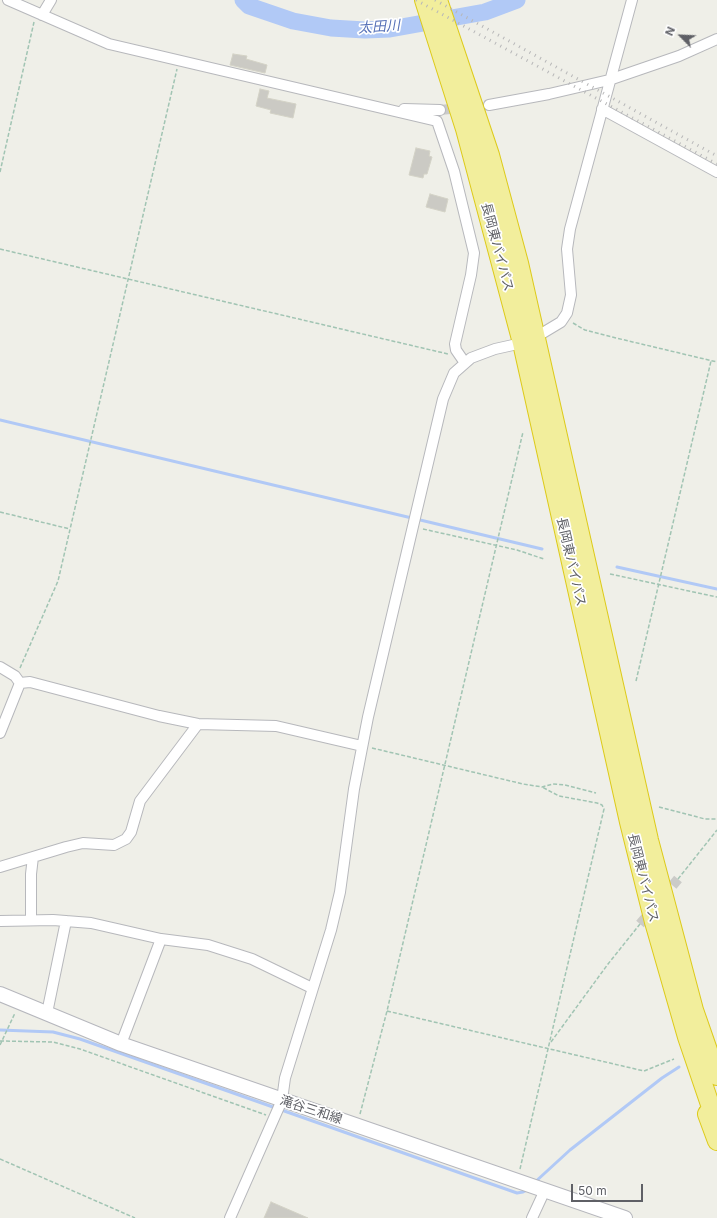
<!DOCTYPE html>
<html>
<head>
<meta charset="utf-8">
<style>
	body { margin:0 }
	#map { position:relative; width:717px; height:1218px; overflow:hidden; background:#efefe8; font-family:Inter,sans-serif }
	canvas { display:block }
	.north { position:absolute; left:661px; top:16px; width:40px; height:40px; -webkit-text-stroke:3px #fff; paint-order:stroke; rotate:294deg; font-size:11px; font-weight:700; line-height:16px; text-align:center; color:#5f6066 }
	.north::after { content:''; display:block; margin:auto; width:14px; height:18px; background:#5f6066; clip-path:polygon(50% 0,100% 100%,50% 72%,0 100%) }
	.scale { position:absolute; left:571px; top:1184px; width:72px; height:18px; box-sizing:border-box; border:2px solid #5f6066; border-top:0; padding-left:5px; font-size:12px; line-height:14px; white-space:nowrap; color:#5f6066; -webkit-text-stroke:3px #fff; paint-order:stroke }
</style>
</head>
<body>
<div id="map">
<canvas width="717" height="1218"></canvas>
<div class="north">N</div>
<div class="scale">50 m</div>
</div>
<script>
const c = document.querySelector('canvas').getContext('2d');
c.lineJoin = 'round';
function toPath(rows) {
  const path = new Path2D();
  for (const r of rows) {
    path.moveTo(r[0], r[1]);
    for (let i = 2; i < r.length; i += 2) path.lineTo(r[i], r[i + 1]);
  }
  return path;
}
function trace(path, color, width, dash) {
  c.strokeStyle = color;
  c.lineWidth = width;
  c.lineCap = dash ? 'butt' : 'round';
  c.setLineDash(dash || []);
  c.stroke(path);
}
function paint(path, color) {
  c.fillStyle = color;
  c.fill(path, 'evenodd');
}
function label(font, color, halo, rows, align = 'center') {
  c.font = font + ' Inter,"Noto Sans JP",sans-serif';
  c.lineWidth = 3.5;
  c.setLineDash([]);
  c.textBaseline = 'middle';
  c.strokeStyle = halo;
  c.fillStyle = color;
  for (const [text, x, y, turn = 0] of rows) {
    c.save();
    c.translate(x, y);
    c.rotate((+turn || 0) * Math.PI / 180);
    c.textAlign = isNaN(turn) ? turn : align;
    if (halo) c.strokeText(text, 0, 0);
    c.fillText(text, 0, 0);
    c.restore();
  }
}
const stream = toPath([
	[0,420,542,549],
	[617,567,717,589],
	[0,1030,53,1032,80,1039,517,1193,523,1192,527,1190],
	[534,1183,570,1150,662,1078,679,1067]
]);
const river = toPath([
	[243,0,249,6,293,21,331,28,365,30,390,29,485,12,517,0]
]);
const building = toPath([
	[233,54,247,56,246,59,267,65,265,73,230,65,233,54],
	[260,89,269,91,267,98,296,104,293,118,270,113,271,110,256,106,260,89],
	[416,148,430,151,429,156,432,157,427,174,424,174,423,178,409,175,416,148],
	[430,194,448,199,445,212,426,207,430,194],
	[271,1202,308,1218,264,1218,271,1202]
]);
const streetTunnel = toPath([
	[440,110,489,105],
	[663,897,678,879],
	[640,924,652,910]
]);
const path = toPath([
	[0,172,34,22],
	[0,249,448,354],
	[573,323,585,330,612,337,717,362],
	[0,512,70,529],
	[423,529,517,550,544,559],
	[610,574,717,597],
	[20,668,58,581,177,69],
	[636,681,711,361],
	[372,748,523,784,542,787,553,784,565,785,596,793],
	[659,807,705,819,717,819],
	[678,879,717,830],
	[387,1011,644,1071,674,1059],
	[0,1041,53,1042,80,1049,266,1115],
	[551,1042,608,964,640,924],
	[0,1045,15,1013],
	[360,1114,387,1011,523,432],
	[0,1159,135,1218],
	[520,1169,604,809,602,805,597,803,559,796,542,787]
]);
const street = toPath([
	[8,0,109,44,437,121,454,171,474,253,471,275,455,344,456,350,465,363],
	[42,15,51,0],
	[489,105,549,94,609,80,679,56,717,39],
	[404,109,440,110],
	[602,109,717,172],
	[0,667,15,676,20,683],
	[20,683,30,682,159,716,198,724,276,726,362,746],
	[0,733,20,683],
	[0,867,66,847,83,843,114,845,126,839,131,832,140,801,198,724],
	[31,919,31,874,33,857],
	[0,921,53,920,91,923,161,939,208,945,252,959,312,988],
	[47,1013,66,921],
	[121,1044,161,939],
	[230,1218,282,1100,285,1078,331,930,340,892,354,789,368,717,443,399,454,373,471,358,495,349,522,343,536,337,561,322,567,313,571,295,567,249,570,229,632,0],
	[532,1218,545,1190]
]);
const secondary = toPath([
	[0,994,121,1044,625,1218]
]);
const highway = toPath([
	[424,0,465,129,522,343,629,822,654,922,687,1037,717,1125],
	[438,0,490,155,519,263,649,840,694,1010,717,1076],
	[707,1114,717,1141]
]);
const rail = toPath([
	[416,0,717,164],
	[435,0,717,156]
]);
const streetNames = [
	["長岡東バイパス",497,247,75],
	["長岡東バイパス",571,562,77],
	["長岡東バイパス",643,878,76],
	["滝谷三和線",311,1110,18]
];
const waterNames = [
	["太田川",379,27,-4]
];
trace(stream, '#b1c9f6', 3);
trace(river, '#b1c9f6', 17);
paint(building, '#cbcac4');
trace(building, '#d3d2c6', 1);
trace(streetTunnel, '#cbcbc8', 10, [10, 5]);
trace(street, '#b7b8bc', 12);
trace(secondary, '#b6b7bd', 16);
trace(highway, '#ddca1a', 20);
trace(path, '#a1c4b3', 1.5, [4, 2]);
trace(street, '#fff', 10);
trace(secondary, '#fff', 14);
trace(highway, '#f2ee9c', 18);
trace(rail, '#b7b7b8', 3, [1, 5]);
label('13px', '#5f6066', '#fff', streetNames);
label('italic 14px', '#5570b7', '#fff', waterNames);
</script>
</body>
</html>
